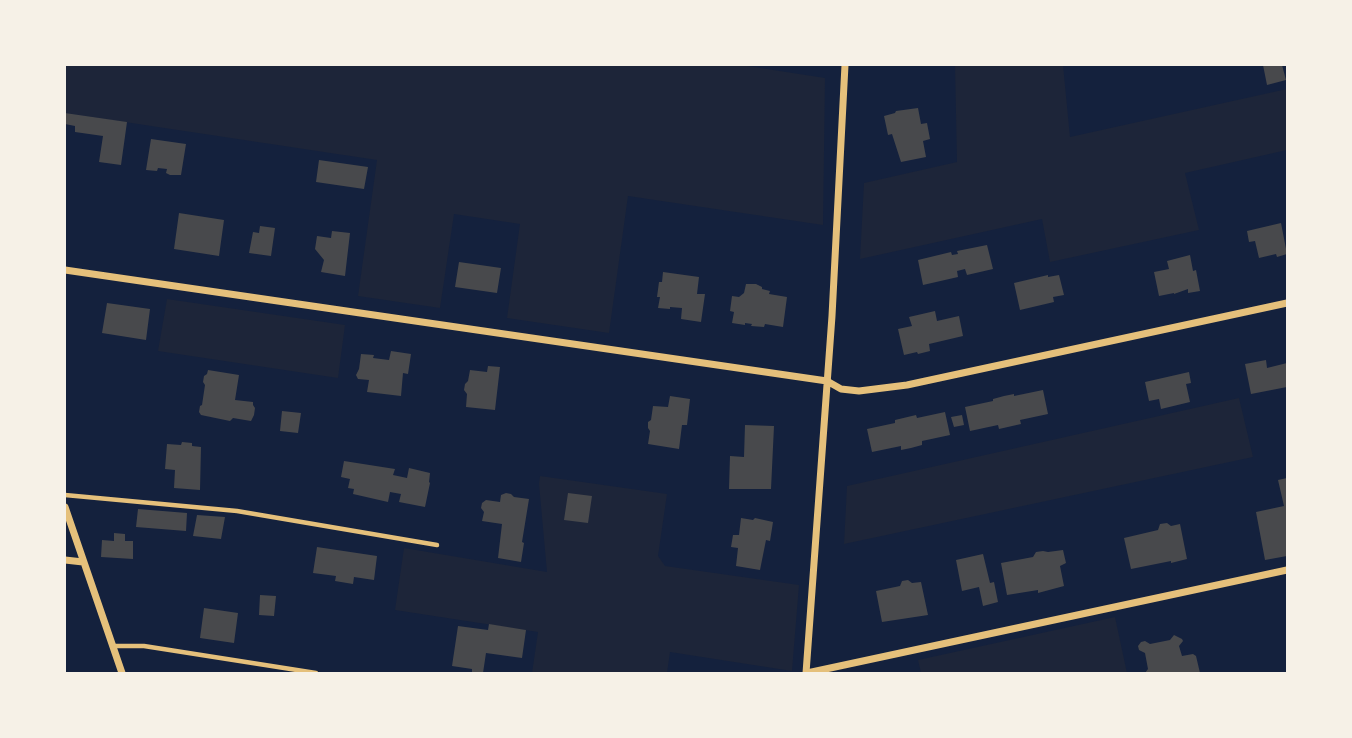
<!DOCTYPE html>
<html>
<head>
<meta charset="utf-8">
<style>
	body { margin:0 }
	#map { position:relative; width:1352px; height:738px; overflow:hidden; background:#14213d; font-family:"Open Sans",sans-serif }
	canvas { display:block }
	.frame { position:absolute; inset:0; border:66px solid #f6f1e7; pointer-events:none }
</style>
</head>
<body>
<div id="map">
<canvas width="1352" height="738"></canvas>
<div class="frame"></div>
</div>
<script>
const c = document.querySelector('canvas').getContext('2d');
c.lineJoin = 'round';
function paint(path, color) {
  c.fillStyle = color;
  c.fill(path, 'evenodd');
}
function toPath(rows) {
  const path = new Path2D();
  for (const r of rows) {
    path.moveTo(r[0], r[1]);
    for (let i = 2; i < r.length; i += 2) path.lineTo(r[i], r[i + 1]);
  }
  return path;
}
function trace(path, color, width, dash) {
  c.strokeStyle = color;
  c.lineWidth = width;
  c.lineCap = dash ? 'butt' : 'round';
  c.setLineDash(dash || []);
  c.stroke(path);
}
const green = toPath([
	[65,65,741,65,825,78,823,225,628,196,609,333,507,318,520,224,454,214,440,308,358,296,377,160,65,113],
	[955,65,1063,65,1070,137,1287,89,1287,150,1185,173,1199,230,1050,262,1042,219,860,259,864,183,957,162],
	[167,299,345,325,338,378,158,351],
	[1239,398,1253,457,844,544,847,486],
	[540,476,667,494,658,556,665,566,799,585,792,671,670,652,667,673,532,673,538,632,395,610,404,548,547,572,539,484],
	[1115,617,1127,673,921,673,918,660]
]);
const building = toPath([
	[1263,65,1282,65,1286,80,1267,85],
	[918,108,921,124,927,123,930,139,923,141,926,157,901,162,892,134,888,135,884,116,895,113,896,111],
	[65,113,127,122,121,165,99,162,103,136,75,132,75,126,65,124],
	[151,139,186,144,181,175,170,175,166,173,167,169,158,168,157,171,146,170],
	[319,160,368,167,364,189,316,182],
	[179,213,224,220,219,256,174,249],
	[1281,223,1287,254,1277,257,1276,254,1259,258,1255,241,1249,242,1247,231],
	[260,226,275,228,271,256,249,253,253,232,259,233],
	[332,231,350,233,345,276,321,272,324,260,315,249,317,236,331,238],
	[987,245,993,269,967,275,965,269,957,271,958,277,923,285,918,260,951,252,952,255,958,254,957,251],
	[1190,255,1193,271,1196,270,1200,291,1188,293,1188,289,1174,294,1174,293,1159,296,1154,272,1169,269,1167,261],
	[459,262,501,268,497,293,455,287],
	[663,272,699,277,697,294,705,294,701,322,681,319,682,308,670,307,670,309,658,308,660,297,657,297,659,282,662,282],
	[1048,275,1048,277,1059,275,1064,295,1053,297,1054,302,1020,310,1014,283],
	[746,284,756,284,762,287,762,289,770,291,769,294,787,297,783,327,765,324,764,327,751,326,752,324,745,323,745,325,732,323,734,312,730,311,732,296,739,297,744,293],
	[107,303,150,309,146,340,102,333],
	[935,311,937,321,959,316,963,336,929,344,930,351,918,354,917,352,904,355,898,329,912,326,909,317],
	[391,351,411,354,408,374,403,373,401,396,367,392,369,380,358,379,356,375,359,369,361,354,374,355,373,358,389,360],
	[1266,360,1267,368,1287,363,1287,387,1251,394,1245,364],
	[488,366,500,367,495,410,466,407,467,394,464,390,465,384,468,381,470,370,487,372],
	[208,370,239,375,235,400,253,402,253,405,255,408,254,415,251,421,233,418,230,421,201,415,199,412,200,406,202,405,205,385,203,382,204,376,207,374],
	[1189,372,1191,383,1186,384,1190,402,1161,409,1159,399,1149,401,1145,382],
	[1043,390,1048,414,1020,420,1021,424,999,429,998,425,970,431,965,407,993,401,993,399,1004,396,1014,394,1014,396],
	[670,396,690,399,687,425,682,425,679,449,648,444,650,431,648,428,648,422,651,420,653,406,668,407],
	[282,411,301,413,298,433,280,431],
	[945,412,950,435,922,441,922,445,911,448,901,450,901,446,872,452,867,429,895,423,895,420,916,415,917,418],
	[962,415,964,425,954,427,951,417],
	[745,425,774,426,771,489,729,489,730,456,744,457],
	[182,442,192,443,192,446,201,447,200,490,174,488,175,470,165,469,167,444,181,445],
	[344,461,395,469,393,475,407,478,409,468,430,473,429,482,430,483,425,507,399,502,401,494,390,492,388,502,353,494,354,489,348,488,350,479,341,477],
	[1287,478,1287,556,1265,560,1256,512,1284,506,1278,480],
	[506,493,511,494,514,497,529,499,522,542,524,543,521,562,498,558,502,524,482,521,484,512,481,508,482,503,486,500,500,502,501,495],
	[568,493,592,496,588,523,564,520],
	[138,509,187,513,186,531,136,527],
	[197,515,225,517,221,539,193,536],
	[741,518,753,520,755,518,773,522,770,541,766,540,760,570,736,566,738,548,731,547,733,535,739,535],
	[1167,523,1171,526,1180,524,1187,559,1171,563,1171,561,1131,569,1124,538,1158,530,1160,524],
	[114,533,125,534,125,541,133,541,133,559,101,557,102,540,114,541],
	[317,547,377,556,374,580,354,577,353,584,335,581,336,576,313,573],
	[1063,550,1066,563,1060,566,1064,586,1038,593,1038,590,1007,595,1001,563,1033,557,1036,552,1043,551,1048,552],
	[983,554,990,583,994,582,998,602,983,606,979,587,962,591,956,560],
	[908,580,912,583,921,582,928,615,882,622,876,591,900,586,902,581],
	[260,595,276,596,274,616,259,615],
	[204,608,238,613,234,643,200,638],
	[489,624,526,630,522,658,486,653,483,673,472,673,472,669,452,666,458,626,488,630],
	[1174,635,1182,639,1183,641,1179,646,1182,656,1193,654,1196,656,1200,673,1145,673,1148,669,1145,653,1139,650,1138,646,1141,642,1145,641,1150,644,1170,640]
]);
const service = toPath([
	[65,495,237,511,437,545],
	[113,646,144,646,316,673]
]);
const minor = toPath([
	[65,270,827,381,841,389,859,391,907,385,1287,303],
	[65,507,122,673],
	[65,560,83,562],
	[806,673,832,316,845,65],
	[807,673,1287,570]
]);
paint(green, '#1d2539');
paint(building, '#48494c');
trace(service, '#e5c07b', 4.5);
trace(minor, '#e5c07b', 7);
</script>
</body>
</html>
